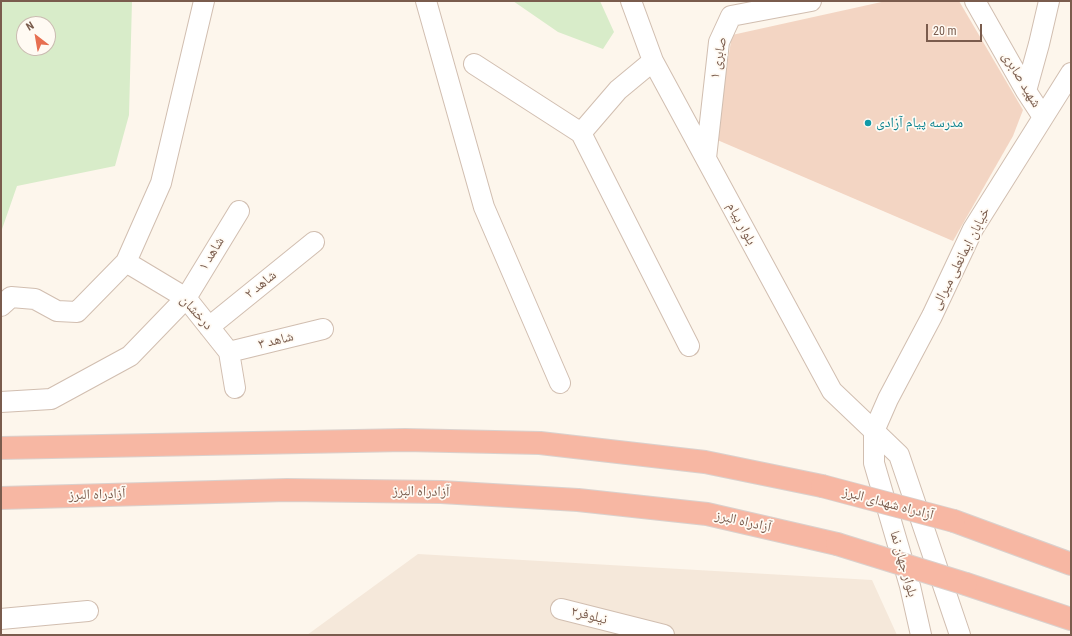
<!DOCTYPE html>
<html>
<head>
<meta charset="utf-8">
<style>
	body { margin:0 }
	#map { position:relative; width:1072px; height:636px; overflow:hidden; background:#fdf6ec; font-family:"Roboto Condensed",sans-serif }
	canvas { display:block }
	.frame { position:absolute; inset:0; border:2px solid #7a5c4d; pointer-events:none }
	.north { position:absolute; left:16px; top:16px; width:40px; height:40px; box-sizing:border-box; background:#fffaf3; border:1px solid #cabbb1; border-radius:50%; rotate:329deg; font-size:11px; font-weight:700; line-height:16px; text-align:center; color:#7a5c4d }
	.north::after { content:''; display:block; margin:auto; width:14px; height:18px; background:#e76f51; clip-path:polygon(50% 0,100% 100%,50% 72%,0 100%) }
	.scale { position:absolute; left:926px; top:24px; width:56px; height:18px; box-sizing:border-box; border:2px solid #7a5c4d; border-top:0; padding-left:5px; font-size:12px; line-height:14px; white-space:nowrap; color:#7a5c4d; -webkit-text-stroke:3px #fffaf3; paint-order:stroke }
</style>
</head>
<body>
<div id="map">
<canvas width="1072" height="636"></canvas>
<div class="frame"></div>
<div class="north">N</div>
<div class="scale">20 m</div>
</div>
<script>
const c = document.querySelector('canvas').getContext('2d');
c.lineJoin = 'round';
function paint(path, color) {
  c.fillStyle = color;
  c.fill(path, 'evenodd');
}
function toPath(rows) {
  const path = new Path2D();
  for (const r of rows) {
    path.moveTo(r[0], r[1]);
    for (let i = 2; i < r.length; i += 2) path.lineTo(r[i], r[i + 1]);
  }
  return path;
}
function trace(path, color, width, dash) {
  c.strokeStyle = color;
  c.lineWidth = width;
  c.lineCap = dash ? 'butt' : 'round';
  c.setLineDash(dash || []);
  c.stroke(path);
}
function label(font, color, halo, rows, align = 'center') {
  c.font = font + ' "Roboto Condensed","Noto Naskh Arabic",sans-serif';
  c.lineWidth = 3.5;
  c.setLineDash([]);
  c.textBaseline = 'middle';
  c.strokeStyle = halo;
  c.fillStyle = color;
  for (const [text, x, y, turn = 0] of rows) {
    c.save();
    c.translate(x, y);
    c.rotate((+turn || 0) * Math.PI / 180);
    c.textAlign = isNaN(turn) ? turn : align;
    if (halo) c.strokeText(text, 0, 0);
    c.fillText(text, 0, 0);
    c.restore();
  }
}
const residential = toPath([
	[418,554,872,580,897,635,307,635]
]);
const green = toPath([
	[1,1,132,1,129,115,115,166,17,186,1,232],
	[24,24,48,24,48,48,24,48],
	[513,1,600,1,614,32,603,49,558,32]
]);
const building = toPath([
	[886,1,959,1,1023,110,1013,136,953,241,715,139,732,35]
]);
const minor = toPath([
	[426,1,484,207,560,383],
	[631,1,653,61,832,391,874,431,888,399,932,316,973,229,1071,73],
	[975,1,1026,91,1043,117],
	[653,61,618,90,581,133,689,346],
	[474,64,581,133],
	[1026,91,1039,44,1049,1],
	[706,158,719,42,731,16,811,1],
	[126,262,186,298,229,352,235,388],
	[1,306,11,297,35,299,57,311,77,312,126,262,161,183,204,1],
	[209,327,314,242],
	[229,352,323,329],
	[1,402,51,399,130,356,186,298,239,211],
	[561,609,664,635],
	[1,619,88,611],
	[921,635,910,586,874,463,874,431,899,455,960,635]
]);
const highway = toPath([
	[1,448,405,440,540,443,705,462,822,486],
	[1,498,287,490,441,492,578,500,707,514,837,544],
	[954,521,1071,564],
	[966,584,1071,619]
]);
const highwayBridge = toPath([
	[822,486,954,521],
	[837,544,966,584]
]);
const markers = [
	[868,123,4,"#0f9aa8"]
];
const streetNames = [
	["صابری ۱",719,58,-79],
	["شهید صابری",1021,80,59],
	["بلوار پیام",741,224,62],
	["شاهد ۱",212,254,-59],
	["خیابان ایمانعلی میرالی",961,259,-63],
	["شاهد ۲",261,285,-39],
	["درخشان",196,313,48],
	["شاهد ۳",276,341,-14],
	["آزادراه البرز",421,492,1],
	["آزادراه البرز",97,495,-2],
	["آزادراه شهدای البرز",888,504,15],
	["آزادراه البرز",743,522,13],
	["بلوار جهان نما",903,564,74],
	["۲نیلوفر",589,616,14]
];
const cultureNames = [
	["مدرسه پیام آزادی",876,123]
];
paint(residential, '#f5e8da');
paint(green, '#d8ecc9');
paint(building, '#f3d5c3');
trace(minor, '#d1beb0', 22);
trace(highway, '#dad1cd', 24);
trace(minor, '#fff', 20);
trace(highway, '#f7b7a3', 22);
trace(highwayBridge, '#dad1cd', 24, []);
trace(highwayBridge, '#f7b7a3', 22);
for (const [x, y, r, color] of markers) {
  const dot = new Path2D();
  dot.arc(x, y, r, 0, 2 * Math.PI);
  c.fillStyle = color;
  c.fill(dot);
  trace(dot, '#fffaf3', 1.5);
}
label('14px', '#7a5c4d', '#fffaf3', streetNames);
label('14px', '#0d838f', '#fffaf3', cultureNames, 'left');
</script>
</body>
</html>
